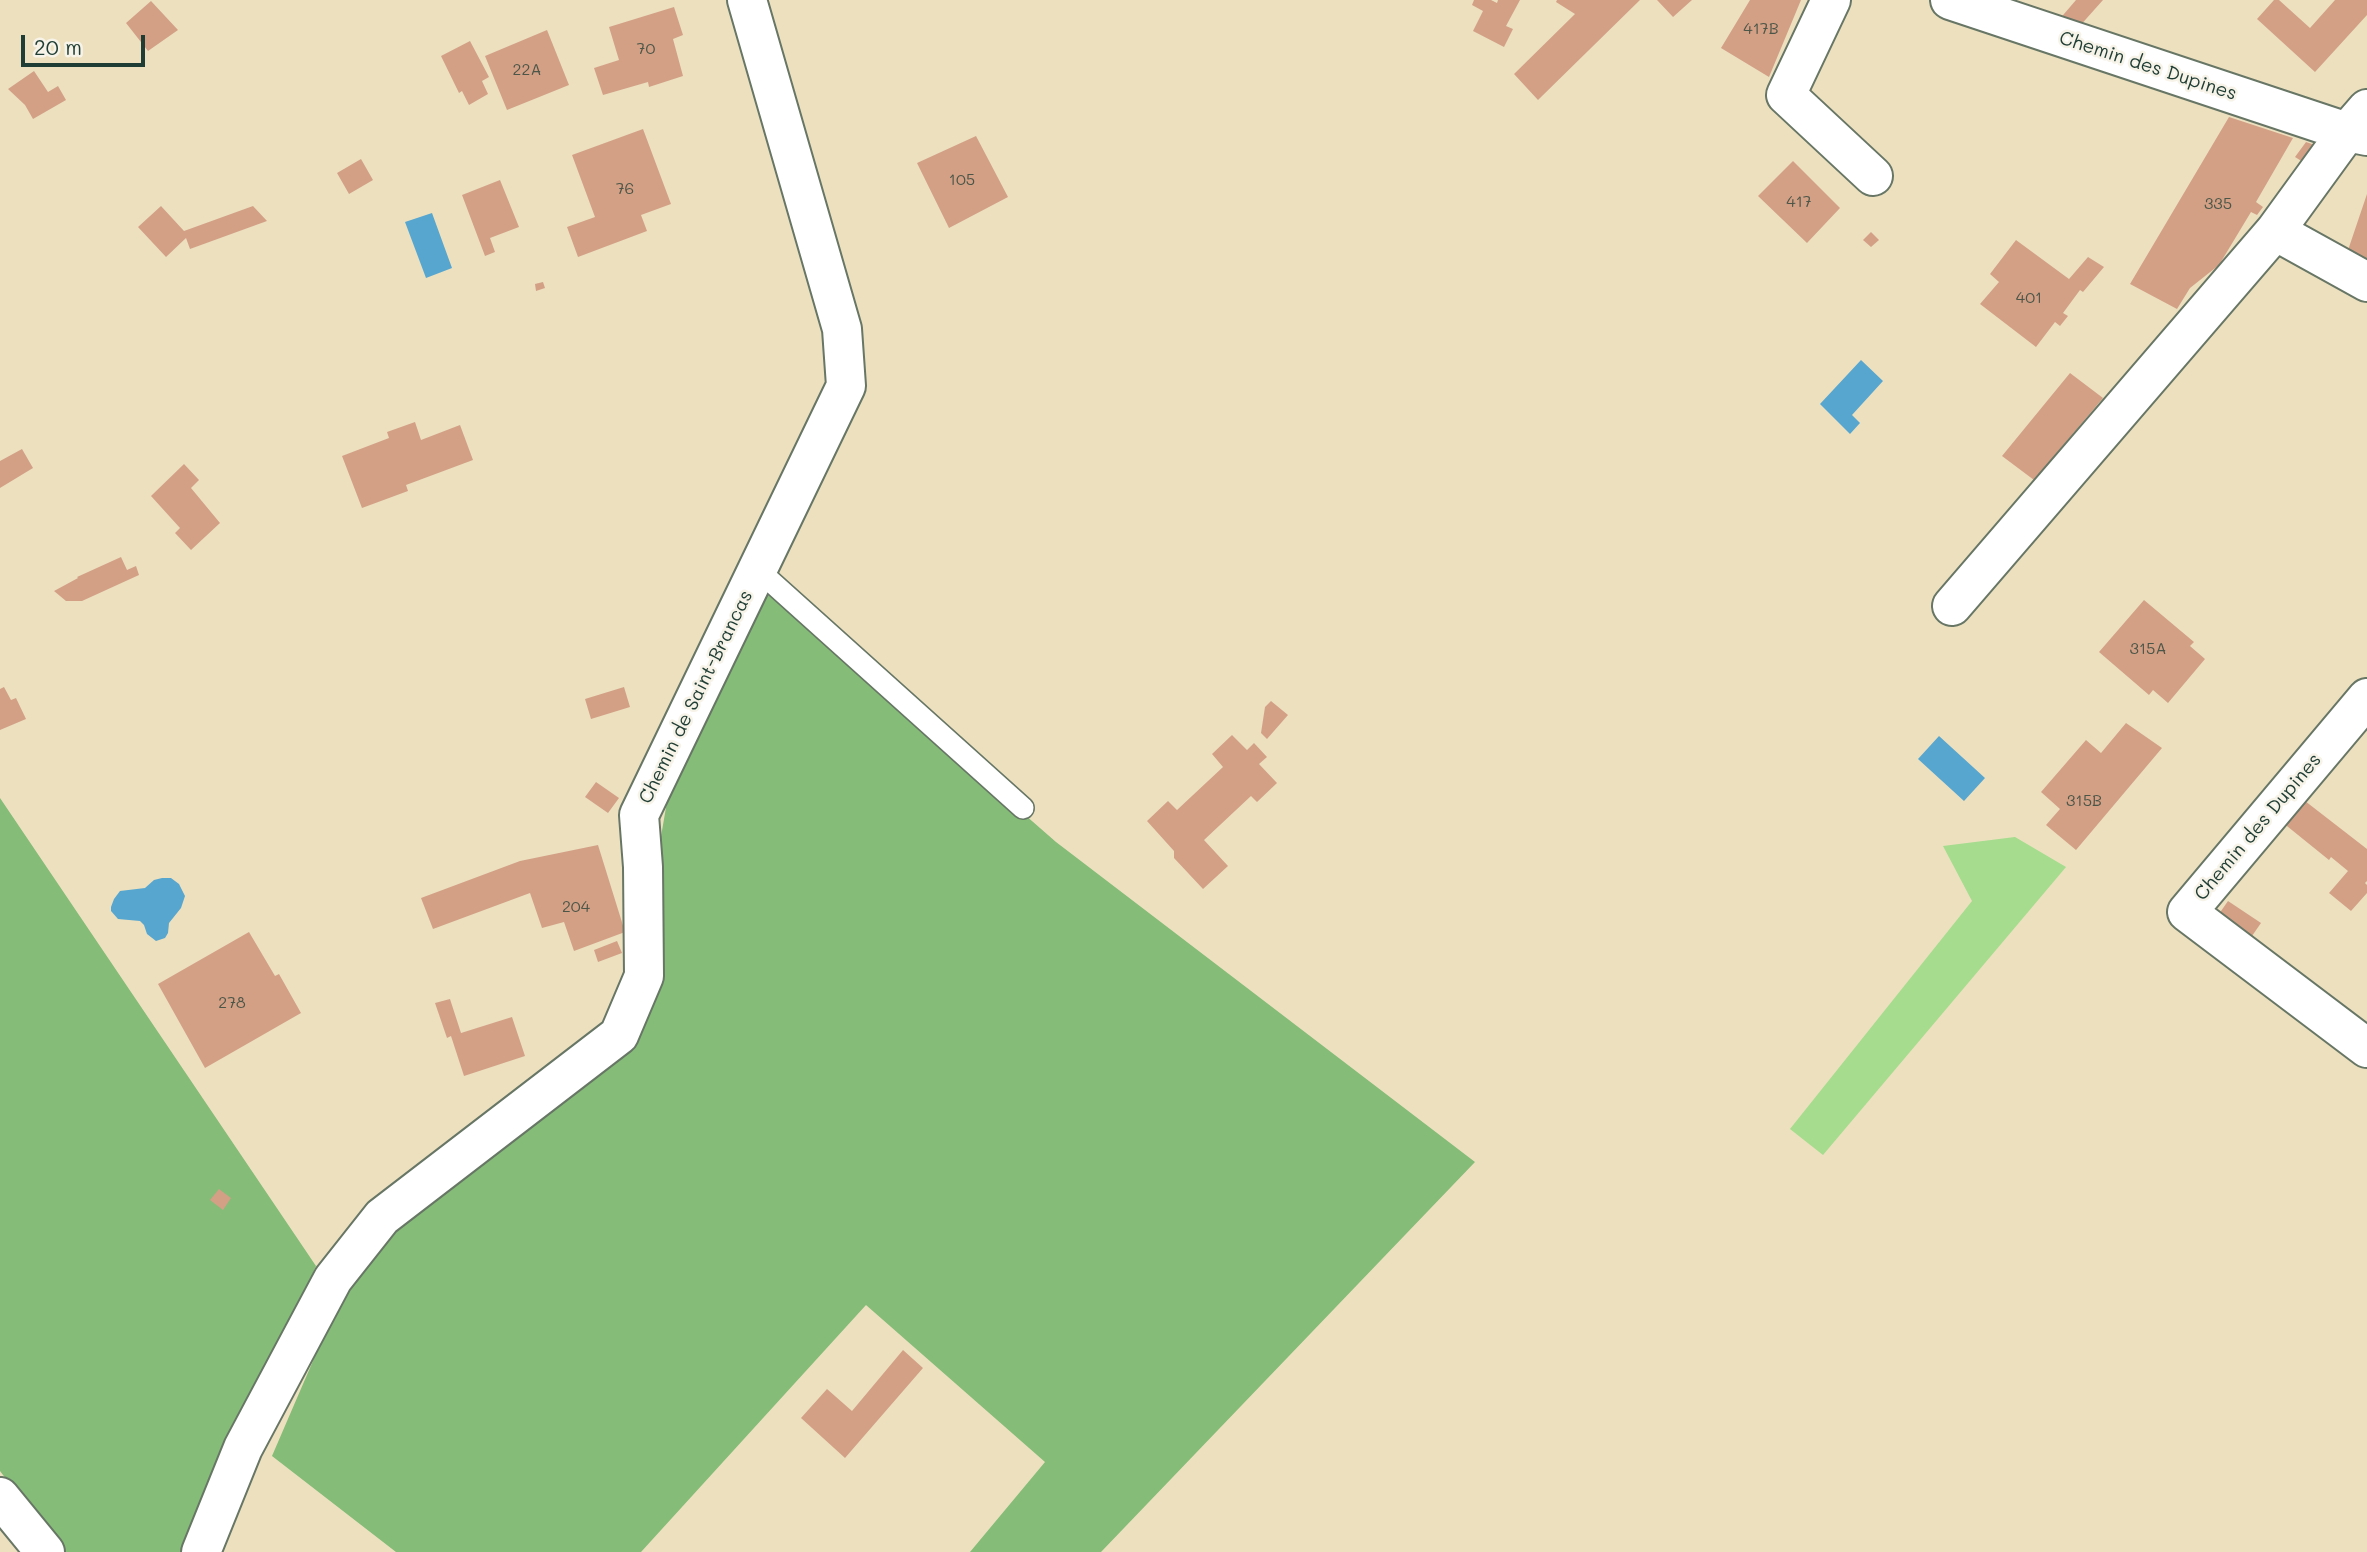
<!DOCTYPE html>
<html>
<head>
<meta charset="utf-8">
<style>
	body { margin:0 }
	#map { position:relative; width:2367px; height:1552px; overflow:hidden; background:#ece0bf; font-family:Mali,sans-serif }
	canvas { display:block }
	.scale { position:absolute; left:21px; top:35px; width:124px; height:32px; box-sizing:border-box; border:4px solid #1f3d34; border-top:0; padding-left:9px; font-size:21px; line-height:24px; white-space:nowrap; color:#1f3d34; -webkit-text-stroke:5px #f7f3e8; paint-order:stroke }
</style>
</head>
<body>
<div id="map">
<canvas width="2367" height="1552"></canvas>
<div class="scale">20 m</div>
</div>
<script>
const c = document.querySelector('canvas').getContext('2d');
c.lineJoin = 'round';
function paint(path, color) {
  c.fillStyle = color;
  c.fill(path, 'evenodd');
}
function toPath(rows) {
  const path = new Path2D();
  for (const r of rows) {
    path.moveTo(r[0], r[1]);
    for (let i = 2; i < r.length; i += 2) path.lineTo(r[i], r[i + 1]);
  }
  return path;
}
function trace(path, color, width, dash) {
  c.strokeStyle = color;
  c.lineWidth = width;
  c.lineCap = dash ? 'butt' : 'round';
  c.setLineDash(dash || []);
  c.stroke(path);
}
function label(font, color, halo, rows, align = 'center') {
  c.font = font + ' Mali,sans-serif';
  c.lineWidth = 5;
  c.setLineDash([]);
  c.textBaseline = 'middle';
  c.strokeStyle = halo;
  c.fillStyle = color;
  for (const [text, x, y, turn = 0] of rows) {
    c.save();
    c.translate(x, y);
    c.rotate((+turn || 0) * Math.PI / 180);
    c.textAlign = isNaN(turn) ? turn : align;
    if (halo) c.strokeText(text, 0, 0);
    c.fillText(text, 0, 0);
    c.restore();
  }
}
const green = toPath([
	[2015,837,2066,867,1823,1155,1790,1129,1972,901,1943,846]
]);
const forest = toPath([
	[764,587,1056,842,1475,1162,1101,1552,970,1552,1045,1462,866,1305,641,1552,396,1552,272,1456,347,1282,434,1191,618,1058,648,1019,657,860,670,784],
	[0,798,316,1266,190,1552,61,1552,0,1471]
]);
const water = toPath([
	[432,213,452,268,426,278,405,222],
	[1861,360,1883,381,1852,415,1860,423,1850,434,1820,404],
	[1939,736,1985,778,1964,801,1918,759],
	[162,878,171,878,179,884,185,896,181,908,169,923,168,933,165,938,156,941,147,934,144,925,140,921,118,919,111,911,111,907,114,899,120,891,145,888,154,880]
]);
const building = toPath([
	[1474,0,1491,0,1497,3,1498,0,1520,0,1506,26,1513,29,1504,47,1473,31,1483,11,1472,5],
	[1557,0,1640,0,1538,100,1514,74,1575,14,1556,2],
	[1657,0,1692,0,1673,17],
	[1750,0,1801,0,1769,77,1721,48],
	[2076,0,2103,0,2078,28,2058,21],
	[2274,0,2279,0,2310,28,2335,0,2367,0,2367,15,2315,72,2257,19],
	[151,1,178,30,148,51,126,23],
	[674,7,683,35,673,39,683,76,649,87,648,82,603,95,594,68,619,60,609,27],
	[547,30,569,85,507,110,485,56],
	[470,41,489,77,482,81,488,94,469,105,462,91,459,93,441,56],
	[34,71,48,92,58,86,66,100,33,119,25,105,8,89],
	[2229,117,2293,138,2256,202,2263,207,2257,215,2251,212,2219,265,2190,288,2177,309,2130,284],
	[643,129,671,204,641,215,647,231,578,257,567,227,595,217,572,155],
	[976,136,1008,197,949,228,917,163],
	[2306,142,2324,148,2311,167,2295,157],
	[361,159,373,180,349,194,337,173],
	[1793,161,1840,208,1807,243,1758,196],
	[500,180,519,227,490,238,495,252,485,256,462,195],
	[2367,194,2367,267,2345,259],
	[161,206,184,231,253,206,267,221,190,249,186,238,166,257,138,227],
	[1871,232,1879,240,1871,247,1863,240],
	[2016,240,2069,279,2088,257,2104,267,2083,292,2080,290,2063,313,2068,316,2060,326,2055,322,2036,347,1980,304,1999,282,1990,274],
	[543,282,545,288,536,291,535,284],
	[2070,373,2103,398,2034,480,2002,456],
	[415,422,421,440,460,425,473,460,406,485,408,491,362,508,342,456,389,438,387,432],
	[22,449,33,468,0,488,0,461],
	[184,464,199,480,191,488,220,523,191,550,175,533,180,528,151,496],
	[121,557,127,570,136,566,139,575,82,601,66,601,54,591,78,578,77,577],
	[2144,600,2194,642,2190,646,2205,659,2168,703,2153,690,2149,695,2099,652],
	[4,687,11,700,16,698,26,719,0,730,0,689],
	[624,687,630,707,591,719,585,699],
	[1271,701,1288,715,1267,739,1261,733,1265,707],
	[2126,723,2162,748,2076,850,2046,825,2060,809,2041,792,2086,740,2101,753],
	[1232,735,1247,750,1254,743,1267,757,1259,764,1277,783,1257,802,1251,796,1204,840,1228,866,1203,889,1174,858,1174,851,1147,821,1168,801,1177,810,1223,767,1212,754],
	[596,782,619,798,608,813,585,797],
	[2296,794,2367,849,2367,881,2365,883,2367,885,2367,893,2351,911,2329,893,2348,871,2331,857,2329,860,2277,818],
	[598,845,625,932,574,951,564,922,542,928,530,893,433,929,421,898,520,861],
	[2228,901,2261,923,2245,946,2212,924],
	[249,932,275,976,279,974,301,1013,205,1068,158,984],
	[617,941,622,953,598,962,594,950],
	[450,999,461,1033,512,1017,525,1056,464,1076,451,1036,447,1038,435,1003],
	[219,1189,231,1198,223,1210,210,1200],
	[903,1350,923,1368,845,1458,801,1418,827,1389,852,1411]
]);
const service = toPath([
	[757,569,1023,808]
]);
const minor = toPath([
	[1831,0,1786,95,1873,176],
	[1950,0,2347,132,2367,136],
	[2275,231,2367,282],
	[1952,606,2275,231,2347,132,2367,109],
	[2367,698,2187,912,2367,1048],
	[0,1497,45,1552],
	[201,1552,243,1448,333,1279,382,1217,619,1035,644,976,643,867,639,815,846,386,842,329,747,0]
]);
const numberNames = [
	["417B",1761,29],
	["70",646,49],
	["22A",527,70],
	["105",962,180],
	["76",625,189],
	["417",1799,202],
	["335",2218,204],
	["401",2029,298],
	["315A",2148,649],
	["315B",2084,801],
	["204",576,907],
	["278",232,1003]
];
const streetNames = [
	["Chemin des Dupines",2148,66,18],
	["Chemin de Saint-Brancas",696,697,-64],
	["Chemin des Dupines",2258,827,-50]
];
paint(green, '#a5dc8d');
paint(forest, '#84bc78');
paint(water, '#57a6d0');
paint(building, '#d3a086');
trace(service, '#677665', 24);
trace(minor, '#677665', 42);
trace(service, '#fff', 21);
trace(minor, '#fff', 38);
label('16px', '#4c5648', null, numberNames);
label('19px', '#1f3d34', '#f7f3e8', streetNames);
</script>
</body>
</html>
